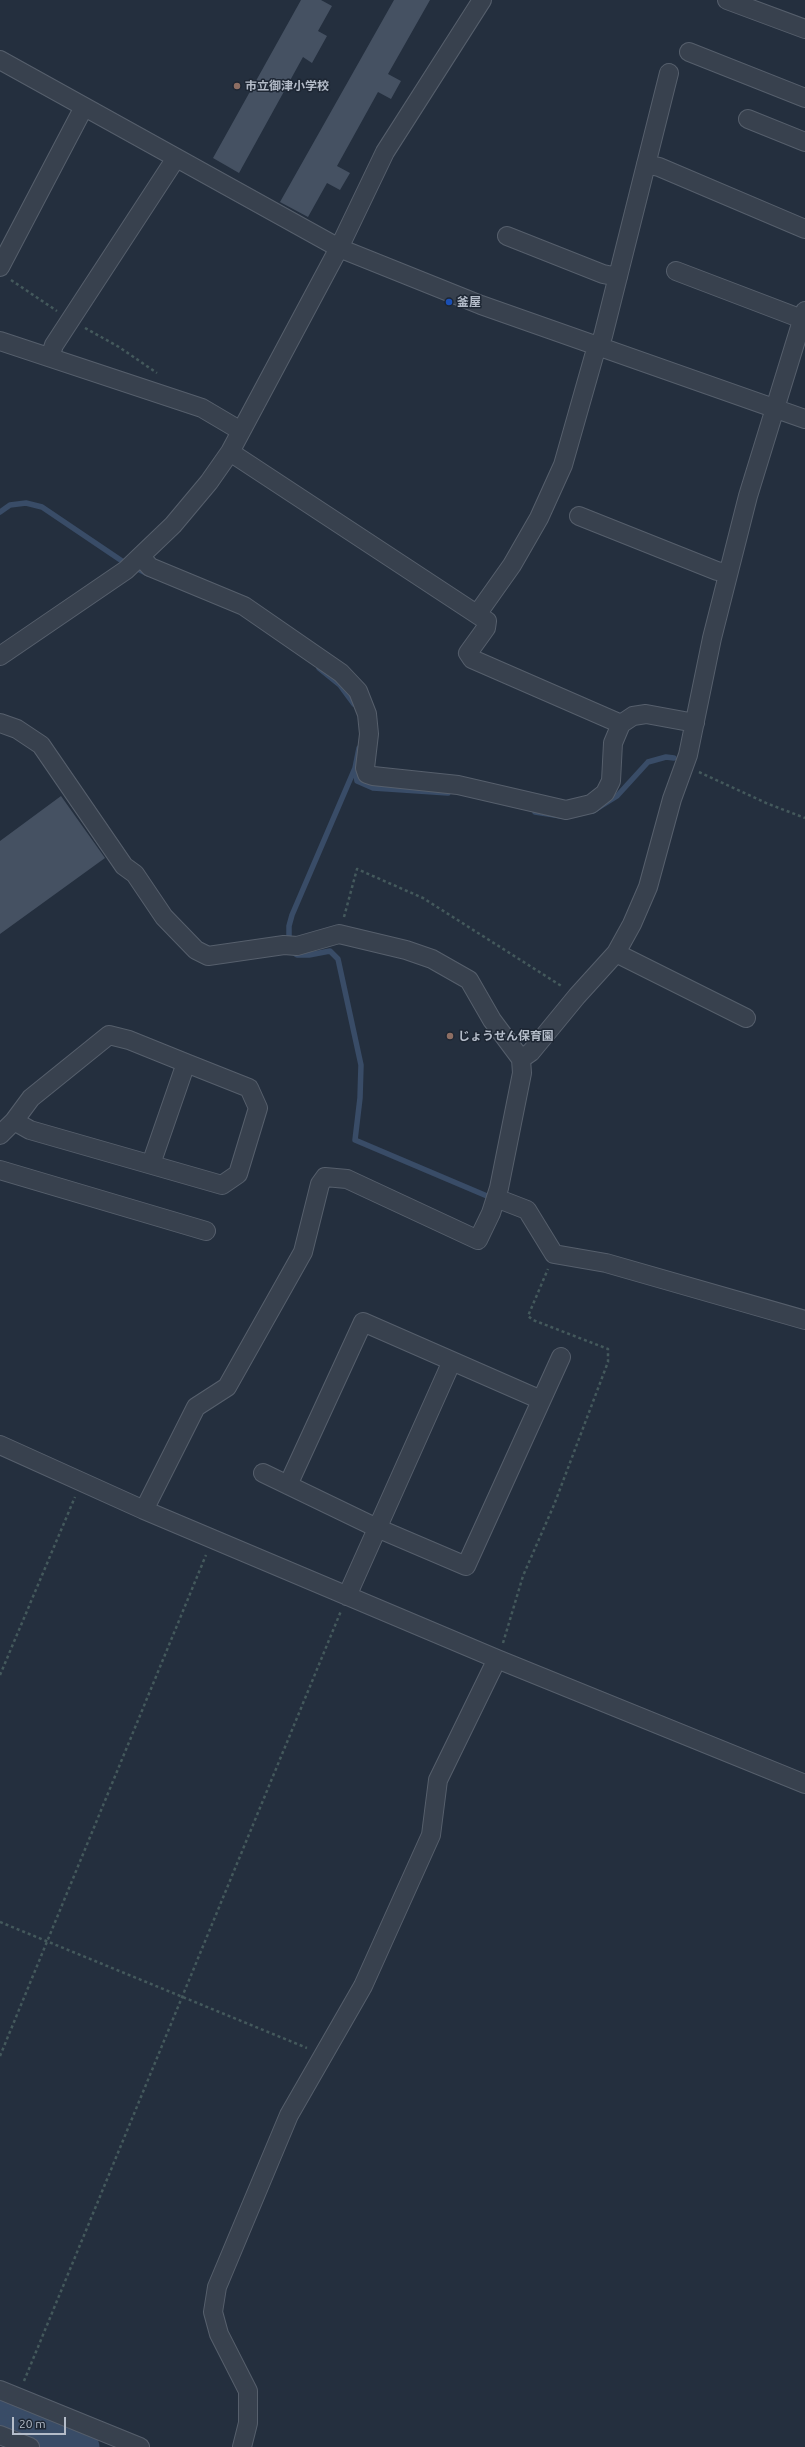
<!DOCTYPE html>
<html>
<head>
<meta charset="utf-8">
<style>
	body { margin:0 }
	#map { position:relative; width:805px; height:2447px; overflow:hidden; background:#242f3e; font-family:Ubuntu,sans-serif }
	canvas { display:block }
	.scale { position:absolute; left:12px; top:2417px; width:54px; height:18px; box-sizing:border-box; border:2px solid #b4bcc9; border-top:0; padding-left:5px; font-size:12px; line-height:14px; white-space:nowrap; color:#b4bcc9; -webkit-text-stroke:3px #1d2633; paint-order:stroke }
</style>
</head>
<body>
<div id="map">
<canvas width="805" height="2447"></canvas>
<div class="scale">20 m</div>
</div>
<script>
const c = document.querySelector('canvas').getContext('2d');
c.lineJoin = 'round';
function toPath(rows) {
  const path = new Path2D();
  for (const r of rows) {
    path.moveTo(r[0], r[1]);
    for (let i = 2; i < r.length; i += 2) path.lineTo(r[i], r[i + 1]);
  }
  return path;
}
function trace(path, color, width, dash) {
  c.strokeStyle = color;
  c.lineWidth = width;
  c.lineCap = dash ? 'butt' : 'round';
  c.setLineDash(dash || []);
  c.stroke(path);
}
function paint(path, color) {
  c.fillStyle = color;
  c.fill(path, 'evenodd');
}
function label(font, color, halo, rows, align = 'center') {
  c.font = font + ' Ubuntu,"Noto Sans JP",sans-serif';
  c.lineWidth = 3;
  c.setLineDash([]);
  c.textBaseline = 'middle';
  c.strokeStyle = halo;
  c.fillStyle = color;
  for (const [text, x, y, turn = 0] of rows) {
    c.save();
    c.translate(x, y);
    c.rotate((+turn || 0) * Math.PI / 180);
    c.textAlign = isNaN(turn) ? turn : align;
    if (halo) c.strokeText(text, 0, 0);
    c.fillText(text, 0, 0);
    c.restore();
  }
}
const stream = toPath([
	[0,512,10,505,26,503,42,507,122,561,148,574],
	[319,668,340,685,354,704],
	[355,768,357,781,373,788,448,793],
	[593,811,617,796,648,762,666,757,674,758],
	[535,812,561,816],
	[289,943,289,926,292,915,355,768,359,748],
	[291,951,297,955,309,955,330,951,338,959,361,1065,360,1098,355,1140,487,1196]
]);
const river = toPath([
	[0,2413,83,2447]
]);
const building = toPath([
	[301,0,321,0,332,6,318,31,327,36,312,63,303,57,239,173,213,158],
	[394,0,430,0,388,74,401,81,391,99,378,92,337,166,350,173,340,190,327,183,308,217,280,202],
	[61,796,105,858,0,934,0,841]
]);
const path = toPath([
	[11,280,57,311],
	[85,328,119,347,157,373],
	[699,772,766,803,805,818],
	[344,917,357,869,423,898,563,987],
	[503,1643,523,1576,554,1505,608,1362,608,1349,533,1320,528,1316,548,1269],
	[0,1675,75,1497],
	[0,1922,307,2048],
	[0,2056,206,1555],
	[24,2381,341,1611]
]);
const minor = toPath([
	[727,0,805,29],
	[689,52,805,98],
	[0,60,339,248,481,305,805,419],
	[748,119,805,142],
	[646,164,659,167,805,229],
	[507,236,603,274,618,277],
	[0,267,84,107],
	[676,271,802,319],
	[0,341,202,408,241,431],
	[50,357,54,345,176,158],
	[230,452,487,621,486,628,468,653,472,659,621,724],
	[579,516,717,571,728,573],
	[141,557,150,567,244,606,341,673,358,691,367,714,369,734,365,768,367,774,373,776,458,785,566,810,591,804,605,793,611,781,613,743,621,724,633,716,646,714,695,723],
	[478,613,512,565,539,518,563,465,594,356,603,336,669,73],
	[0,656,126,570,173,525,209,482,230,452,339,248,385,152,482,0],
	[0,723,17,729,41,745,124,866,135,874,164,917,196,950,208,956,284,945,297,946,339,934,406,950,432,959,469,980,492,1020,521,1059,522,1073,499,1188,491,1213,478,1240,347,1179,325,1177,320,1184,303,1252,227,1387,196,1407,144,1510],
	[616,953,746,1018],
	[521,1059,531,1052,577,996,616,953,632,924,648,887,672,799,688,755,712,638,748,496,805,311],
	[14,1121,30,1130,222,1185,238,1174,258,1108,249,1088,186,1063],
	[0,1135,14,1121,31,1098,109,1035,129,1040,186,1063,151,1164],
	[0,1170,206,1231],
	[496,1198,527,1210,554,1254,606,1263,805,1320],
	[0,1445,144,1510,497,1659,805,1784],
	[263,1473,377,1528,466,1566,561,1357],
	[288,1485,363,1322,541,1400],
	[347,1596,452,1361],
	[0,2390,140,2447],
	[0,2435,30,2447],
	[242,2447,248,2423,248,2391,219,2334,213,2312,217,2287,289,2115,363,1986,431,1835,438,1780,497,1659]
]);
const markers = [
	[237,86,4,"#8d6e63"],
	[449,302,4,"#1a4fb4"],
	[450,1036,4,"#8d6e63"]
];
const poiNames = [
	["市立御津小学校",245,86],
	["釜屋",457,302],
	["じょうせん保育園",458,1036]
];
trace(stream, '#394c67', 5.5);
trace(river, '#394c67', 33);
paint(building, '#455162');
trace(minor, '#565f6c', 20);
trace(path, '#44595c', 2.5, [3, 3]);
trace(minor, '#38414e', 18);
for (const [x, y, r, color] of markers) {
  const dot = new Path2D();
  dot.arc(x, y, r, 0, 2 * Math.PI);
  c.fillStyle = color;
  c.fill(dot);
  trace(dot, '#1d2633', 1.5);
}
label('bold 12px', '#b4bcc9', '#1d2633', poiNames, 'left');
</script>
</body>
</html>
